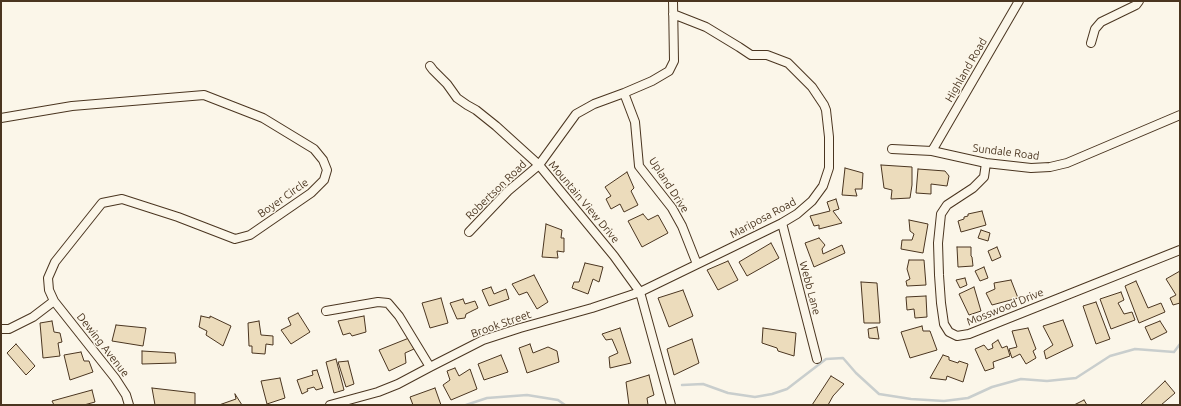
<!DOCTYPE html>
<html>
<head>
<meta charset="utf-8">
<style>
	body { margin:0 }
	#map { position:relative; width:1181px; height:406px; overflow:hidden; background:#fbf6e9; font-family:Ubuntu,sans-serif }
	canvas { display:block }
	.frame { position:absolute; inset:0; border:2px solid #4a3520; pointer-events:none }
</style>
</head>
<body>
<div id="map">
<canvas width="1181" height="406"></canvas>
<div class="frame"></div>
</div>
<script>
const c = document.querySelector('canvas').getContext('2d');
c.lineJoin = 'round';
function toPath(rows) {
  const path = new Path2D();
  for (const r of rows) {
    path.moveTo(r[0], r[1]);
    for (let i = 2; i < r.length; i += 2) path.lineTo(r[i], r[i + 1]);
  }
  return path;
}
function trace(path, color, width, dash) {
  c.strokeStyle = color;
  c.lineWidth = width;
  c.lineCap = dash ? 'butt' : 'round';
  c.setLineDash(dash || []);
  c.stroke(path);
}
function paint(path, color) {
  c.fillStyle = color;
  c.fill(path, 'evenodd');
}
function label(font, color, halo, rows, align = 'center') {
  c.font = font + ' Ubuntu,sans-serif';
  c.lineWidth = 3;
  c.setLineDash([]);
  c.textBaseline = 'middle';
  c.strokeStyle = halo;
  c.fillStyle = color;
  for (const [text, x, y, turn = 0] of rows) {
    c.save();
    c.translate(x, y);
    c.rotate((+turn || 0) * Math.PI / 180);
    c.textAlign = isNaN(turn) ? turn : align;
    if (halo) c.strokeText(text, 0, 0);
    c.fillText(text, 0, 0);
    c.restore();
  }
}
const stream = toPath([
	[682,385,703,384,728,393,755,397,772,394,787,389,826,359,843,358,856,373,879,394,911,399,944,401,968,398,992,387,1021,379,1047,381,1076,378,1110,356,1135,349,1174,352,1180,344],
	[466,405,487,398,527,395,558,400,565,405]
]);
const building = toPath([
	[881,165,912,167,912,185,910,198,891,199,892,190,884,188,881,165],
	[845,168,863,173,862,189,855,189,857,196,842,195,845,168],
	[918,169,945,171,949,176,947,186,931,184,931,194,916,193,918,169],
	[627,172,634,188,631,191,638,205,624,212,620,204,611,209,606,199,611,196,605,187,627,172],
	[836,199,839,209,833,211,842,223,819,229,819,225,814,226,810,216,830,211,827,202,836,199],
	[982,211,986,225,961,232,958,221,964,219,964,217,968,216,968,214,982,211],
	[643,214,648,220,658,215,668,233,642,247,628,221,643,214],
	[909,220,928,224,923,253,901,249,902,240,912,240,914,234,910,231,909,220],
	[546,224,562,230,561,238,564,238,564,252,557,251,558,258,542,257,546,224],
	[981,230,990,233,988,241,978,238,981,230],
	[819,238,825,245,822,249,823,254,842,245,845,253,814,267,805,243,819,238],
	[771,243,779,258,747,276,739,262,771,243],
	[957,247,971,247,971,256,972,257,973,266,958,267,957,247],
	[997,247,1001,257,992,261,988,251,997,247],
	[909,260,924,260,926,285,907,286,906,281,910,279,907,269,909,260],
	[728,261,738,280,718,290,707,270,728,261],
	[585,263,603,267,599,282,593,279,588,294,572,288,574,282,579,282,585,263],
	[984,267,988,278,980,281,975,271,984,267],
	[1180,271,1180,303,1173,305,1170,298,1176,295,1166,279,1180,271],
	[534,275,548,302,537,309,527,292,519,295,512,284,534,275],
	[965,278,967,285,960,288,956,280,965,278],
	[1011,280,1018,298,992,305,986,293,995,289,994,283,1011,280],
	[1136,281,1148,308,1161,303,1165,312,1139,323,1125,286,1136,281],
	[861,282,877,283,880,323,864,323,861,282],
	[491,287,494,294,506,289,509,299,489,306,482,290,491,287],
	[974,287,981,311,969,315,959,294,974,287],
	[683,290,693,316,669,327,658,298,683,290],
	[1121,292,1124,300,1118,303,1124,314,1132,312,1135,320,1111,329,1100,299,1121,292],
	[926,296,927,317,915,318,914,309,907,310,906,297,926,296],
	[441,298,448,323,430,328,422,303,441,298],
	[463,299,465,304,475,301,478,308,466,314,465,318,457,319,450,303,463,299],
	[1096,302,1110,339,1096,344,1083,306,1096,302],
	[298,313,310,332,291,344,281,330,291,325,288,318,298,313],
	[201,316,210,318,210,316,231,326,223,346,206,335,207,331,199,327,201,316],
	[364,316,366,332,352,336,350,333,343,335,338,321,364,316],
	[1063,320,1073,346,1046,359,1044,351,1053,345,1043,326,1063,320],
	[52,321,54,332,60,333,62,342,58,343,60,356,43,358,40,323,52,321],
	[259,321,261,335,273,336,273,345,266,344,265,354,252,353,252,346,249,346,248,323,259,321],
	[1160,321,1167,332,1151,340,1145,327,1160,321],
	[116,325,146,328,143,346,112,341,116,325],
	[922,326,923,331,930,331,937,350,910,358,901,332,922,326],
	[877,327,879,339,869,338,868,329,877,327],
	[620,328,631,363,610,368,609,357,618,353,612,339,606,340,602,334,620,328],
	[763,328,796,333,794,356,778,351,777,348,762,343,763,328],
	[1028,328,1036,349,1033,351,1036,358,1026,364,1020,354,1012,358,1009,349,1017,347,1012,331,1028,328],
	[409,338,414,349,405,353,406,363,389,371,379,350,409,338],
	[692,339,699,363,674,375,667,349,692,339],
	[998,340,1002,348,1007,346,1010,356,993,362,994,368,985,371,975,349,984,345,988,350,993,348,992,344,998,340],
	[16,344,35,366,26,375,7,353,16,344],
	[530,344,533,353,548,347,557,351,559,362,527,373,519,348,530,344],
	[142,351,175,353,176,363,142,364,142,351],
	[81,352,84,361,89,361,93,372,70,380,64,355,81,352],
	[501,355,508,372,484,380,478,364,501,355],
	[943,355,949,357,949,360,958,363,959,361,968,364,963,382,947,376,946,380,930,378,943,355],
	[336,359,344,390,334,393,326,362,336,359],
	[348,361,354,384,346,387,338,362,348,361],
	[455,368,459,376,470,369,477,389,451,400,443,385,450,380,447,371,455,368],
	[317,370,323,388,316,390,314,387,307,389,308,391,302,394,297,380,313,375,312,371,317,370],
	[649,375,654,395,647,398,648,405,629,405,626,382,649,375],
	[831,376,844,384,833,396,828,405,812,405,831,376],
	[280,378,285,398,267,404,261,381,280,378],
	[1165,381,1175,393,1161,405,1140,405,1165,381],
	[152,388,195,393,195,405,155,405,152,388],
	[435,388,441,405,413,405,410,397,435,388],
	[92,390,95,402,84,405,54,405,52,401,92,390],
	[235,394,242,405,219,405,236,399,235,394],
	[1084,400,1087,405,1074,405,1084,400]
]);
const minor = toPath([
	[1091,43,1095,29,1101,22,1136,5,1139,1],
	[430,66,433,70,447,84,457,98,467,105,476,110,496,126,539,165,614,256,640,292,671,405],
	[624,93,635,122,639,166,672,208,682,226,697,264],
	[1,118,72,106,204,95,263,118,314,149,323,160,327,170,324,180,311,193,250,235,235,239,178,217,122,199,102,203,55,262,48,278,49,290,54,301,115,378,126,395,129,405],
	[892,149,932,151,986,163,1031,168,1050,167,1067,163,1180,115],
	[932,151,1019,1],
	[986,163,984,177,973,188,947,205,941,214,938,243,939,275,941,303,944,324,949,332,957,336,969,334,1180,250],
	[782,223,817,359],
	[469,232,508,191,539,165,576,114,594,104,624,93,652,81,669,71,674,61,673,1],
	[326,311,378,302,388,303,399,316,430,367],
	[1,329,9,329,33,317,54,301],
	[330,405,378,392,398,384,430,367,483,340,520,328,592,308,640,292,782,223,797,214,812,201,823,186,829,168,829,137,826,110,824,105,812,87,788,63,767,55,751,55,739,47,706,27,673,14]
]);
const streetNames = [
	["Highland Road",966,70,-60],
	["Sundale Road",1006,152,7],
	["Upland Drive",669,185,57],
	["Robertson Road",496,190,-44],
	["Boyer Circle",283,198,-35],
	["Mountain View Drive",584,202,50],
	["Mariposa Road",763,218,-28],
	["Webb Lane",810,288,75],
	["Mosswood Drive",1005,307,-22],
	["Brook Street",501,324,-19],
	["Dewing Avenue",103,345,52]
];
trace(stream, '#c9cecd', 2.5);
paint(building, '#ecdcbc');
trace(building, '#4a3520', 1);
trace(minor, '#4a3520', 10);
trace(minor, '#fbf6e9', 8);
label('11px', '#4a3520', '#fbf6e9', streetNames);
</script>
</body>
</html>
